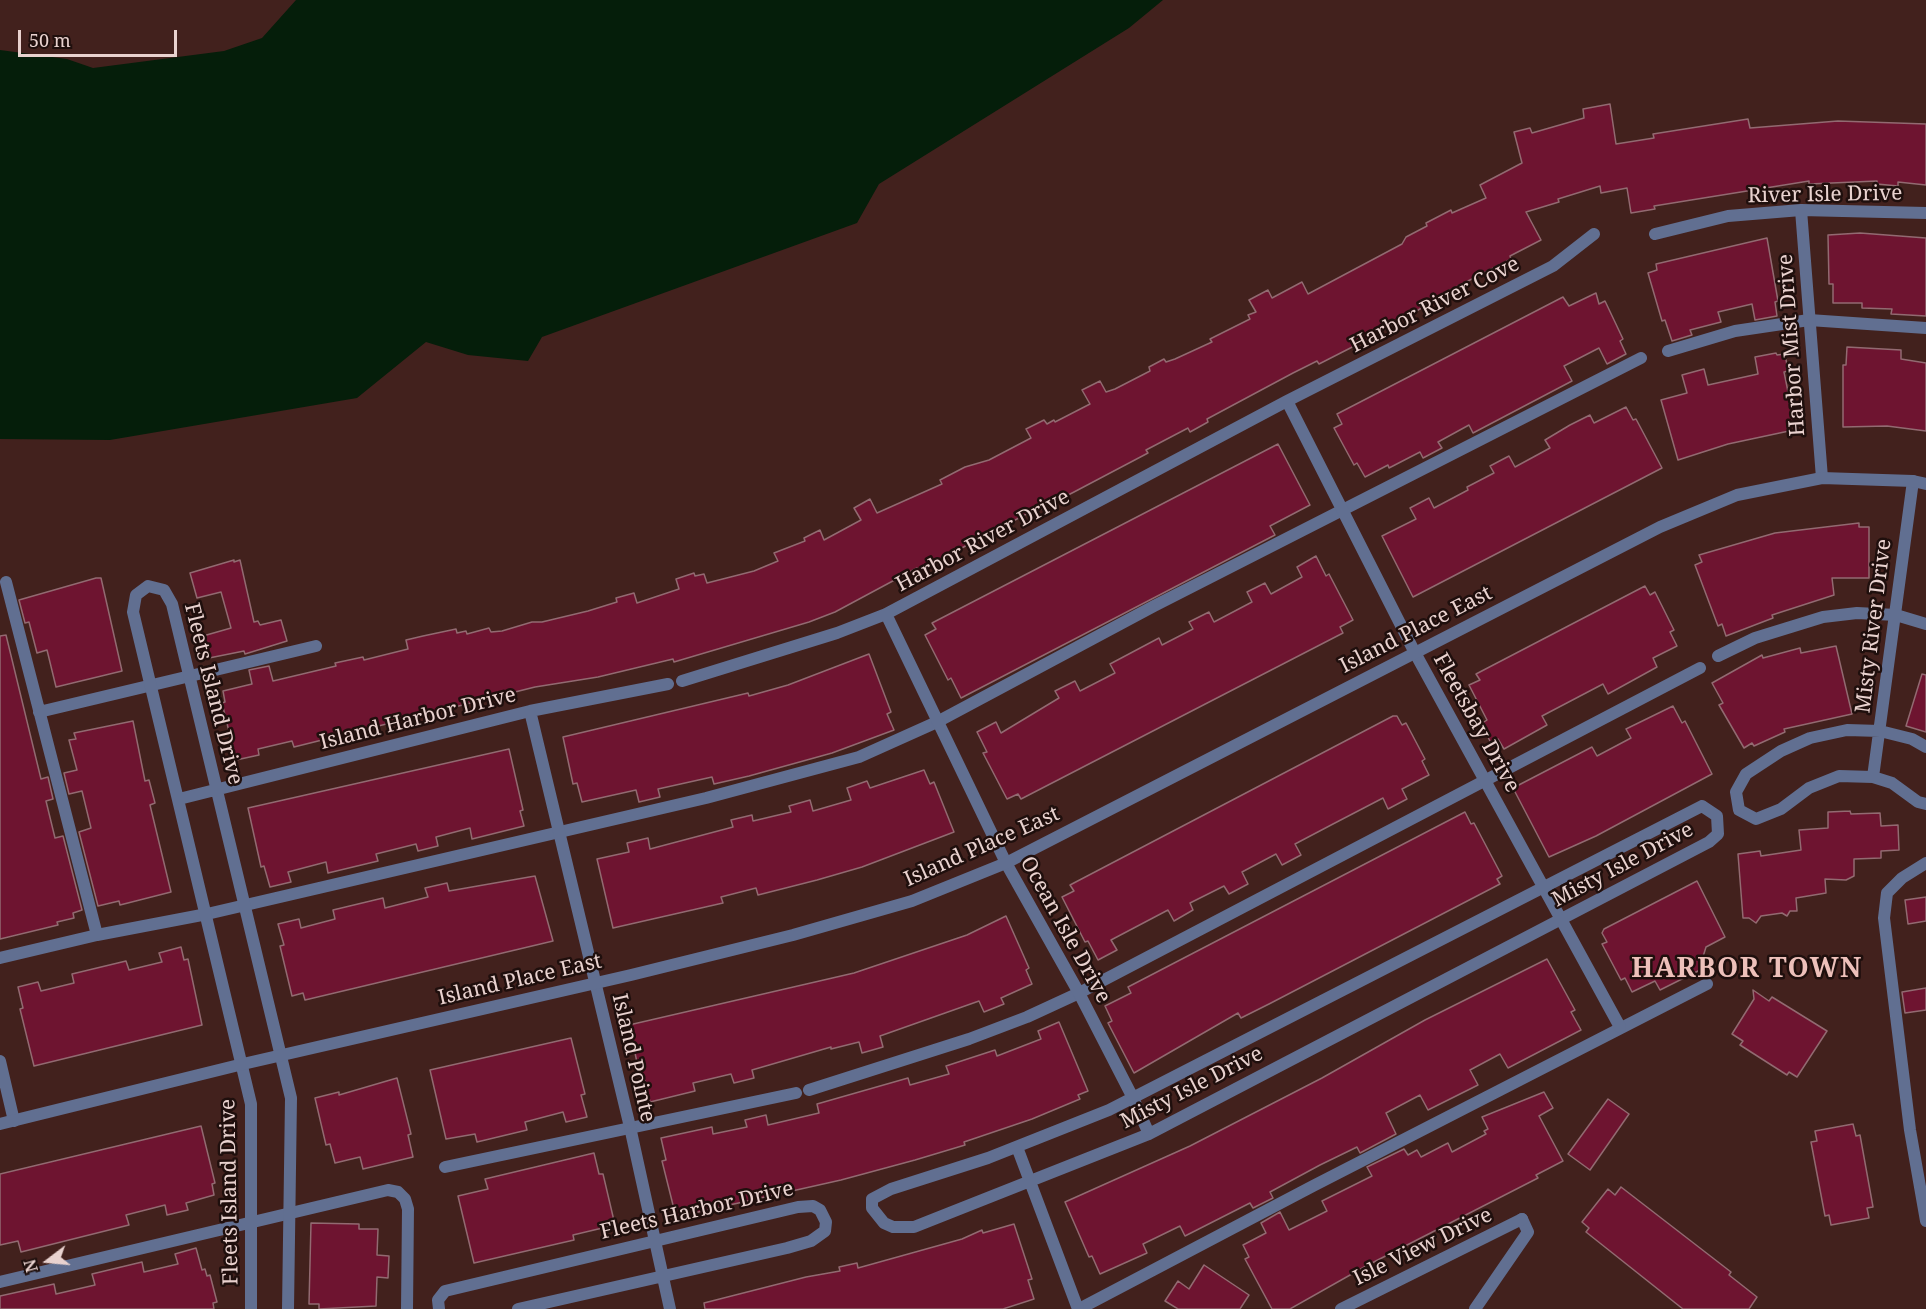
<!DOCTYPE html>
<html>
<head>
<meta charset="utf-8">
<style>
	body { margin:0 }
	#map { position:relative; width:1926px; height:1309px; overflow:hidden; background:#42211d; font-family:"Noto Serif",serif }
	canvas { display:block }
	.north { position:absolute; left:18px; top:1231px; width:60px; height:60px; -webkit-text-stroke:4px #1f0f0d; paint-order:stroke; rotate:254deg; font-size:16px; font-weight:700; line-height:24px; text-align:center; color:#e9d2cf }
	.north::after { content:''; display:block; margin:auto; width:21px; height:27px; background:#e9d2cf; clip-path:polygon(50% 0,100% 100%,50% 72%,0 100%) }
	.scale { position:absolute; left:18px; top:30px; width:159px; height:27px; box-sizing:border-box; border:3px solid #e9d2cf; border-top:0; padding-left:8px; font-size:18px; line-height:21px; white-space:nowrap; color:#e9d2cf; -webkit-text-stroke:4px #1f0f0d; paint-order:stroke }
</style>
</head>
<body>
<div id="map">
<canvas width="1926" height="1309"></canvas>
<div class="north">N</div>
<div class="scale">50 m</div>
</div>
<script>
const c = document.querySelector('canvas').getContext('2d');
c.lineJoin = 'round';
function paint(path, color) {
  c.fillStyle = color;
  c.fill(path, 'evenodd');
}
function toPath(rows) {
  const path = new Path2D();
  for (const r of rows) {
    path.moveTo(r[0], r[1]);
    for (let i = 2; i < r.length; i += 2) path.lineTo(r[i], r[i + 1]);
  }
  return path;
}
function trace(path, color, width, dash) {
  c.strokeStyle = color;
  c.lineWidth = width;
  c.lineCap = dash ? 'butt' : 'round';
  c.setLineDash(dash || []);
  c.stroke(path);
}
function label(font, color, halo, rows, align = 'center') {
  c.font = font + ' "Noto Serif",serif';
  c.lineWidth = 5;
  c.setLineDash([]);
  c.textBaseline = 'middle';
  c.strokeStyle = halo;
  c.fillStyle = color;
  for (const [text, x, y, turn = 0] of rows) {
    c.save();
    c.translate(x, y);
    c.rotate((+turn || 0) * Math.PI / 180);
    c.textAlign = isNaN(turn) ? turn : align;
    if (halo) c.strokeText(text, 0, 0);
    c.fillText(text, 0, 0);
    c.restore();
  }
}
const water = toPath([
	[296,0,1163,0,1129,28,879,184,857,223,542,337,528,361,468,355,426,342,357,398,110,440,0,439,0,50,67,59,93,68,224,51,262,38]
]);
const building = toPath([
	[1610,104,1616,144,1654,138,1653,134,1748,119,1750,128,1838,121,1926,124,1926,185,1898,182,1898,186,1877,184,1877,181,1809,184,1809,181,1654,206,1655,209,1631,213,1627,188,1601,193,1600,186,1558,199,1559,202,1526,212,1541,240,1510,256,1511,259,1423,304,1425,306,1368,339,1319,364,1317,361,1293,373,1207,419,1208,422,1190,432,1188,428,1146,450,1148,453,1074,492,1037,511,1036,509,918,571,917,568,835,612,809,622,674,662,673,659,598,677,535,687,294,747,292,741,258,749,259,755,236,760,222,703,225,702,223,691,252,684,249,670,269,666,273,681,336,666,335,663,363,657,364,660,408,649,406,640,423,636,456,629,457,633,466,631,467,634,489,628,491,632,502,631,532,622,542,622,588,611,617,602,616,598,634,593,637,603,679,589,676,579,694,573,695,576,704,574,707,583,754,571,778,561,774,553,805,541,804,538,820,530,824,540,861,520,854,508,870,499,877,513,942,484,940,480,965,467,989,460,1031,438,1026,429,1044,420,1047,424,1054,420,1055,422,1090,404,1082,390,1100,381,1106,392,1115,389,1150,371,1149,367,1164,359,1166,362,1175,359,1212,342,1210,339,1250,319,1248,315,1256,312,1249,300,1268,290,1272,298,1302,282,1308,294,1402,244,1406,237,1427,226,1426,223,1451,210,1452,213,1486,198,1480,185,1522,163,1514,132,1530,128,1532,133,1584,118,1583,109,1610,104],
	[1860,233,1926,238,1926,316,1891,314,1892,309,1862,308,1862,303,1833,303,1833,284,1829,284,1828,235,1860,233],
	[1767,238,1778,301,1775,302,1777,316,1755,320,1752,304,1718,312,1721,322,1690,330,1692,335,1672,341,1665,320,1662,321,1648,273,1657,270,1656,264,1767,238],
	[1596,293,1599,304,1605,301,1623,339,1620,341,1626,354,1607,364,1599,348,1564,366,1572,381,1473,433,1469,425,1438,442,1442,448,1423,458,1420,452,1389,468,1388,465,1365,477,1357,463,1354,465,1334,428,1342,424,1337,414,1563,297,1569,306,1596,293],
	[1847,347,1901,350,1901,359,1926,363,1926,431,1887,426,1843,427,1843,365,1846,365,1847,347],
	[1776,353,1777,355,1785,354,1788,371,1784,372,1795,426,1788,427,1789,431,1728,444,1678,460,1661,400,1687,393,1682,375,1704,369,1708,385,1758,374,1755,357,1776,353],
	[1626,407,1633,420,1636,419,1662,468,1413,597,1382,536,1416,519,1410,508,1429,498,1434,508,1468,490,1467,487,1494,473,1490,466,1509,456,1515,467,1550,448,1545,440,1570,425,1590,415,1594,423,1626,407],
	[1278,444,1310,505,1270,526,1275,535,961,698,951,678,948,680,925,635,936,629,932,623,1278,444],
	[1859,523,1859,527,1869,527,1869,578,1832,578,1834,595,1772,615,1773,618,1726,636,1722,624,1718,626,1695,565,1702,562,1699,555,1775,533,1859,523],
	[1316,556,1326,576,1329,574,1353,620,1340,627,1343,633,1021,799,1018,794,1007,799,983,753,987,752,977,732,996,722,1001,733,1059,698,1055,691,1075,681,1080,691,1115,673,1110,664,1159,638,1162,645,1193,629,1189,622,1209,612,1214,622,1252,602,1247,592,1265,583,1271,594,1302,577,1297,567,1316,556],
	[234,560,234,562,240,560,254,622,258,621,260,625,281,620,287,641,245,654,244,651,209,658,203,636,231,628,221,592,197,598,190,573,234,560],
	[96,578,101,578,122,671,56,687,47,650,37,653,29,622,25,623,19,600,96,578],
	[1645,586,1650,595,1655,592,1674,630,1670,632,1677,646,1653,658,1657,667,1608,694,1603,684,1542,716,1547,725,1504,749,1498,739,1491,743,1481,724,1487,720,1469,685,1480,680,1476,674,1645,586],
	[6,635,41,779,48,777,53,799,46,801,55,838,63,836,82,910,73,913,74,918,57,922,58,925,0,939,0,636,6,635],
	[1836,646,1852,714,1784,729,1785,732,1754,746,1752,743,1744,748,1719,705,1723,703,1712,683,1762,655,1763,658,1800,648,1801,653,1836,646],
	[869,654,891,712,887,714,894,730,832,753,749,776,714,784,712,777,658,789,660,797,639,802,636,790,582,802,577,783,573,784,563,737,748,693,749,696,788,685,869,654],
	[1922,674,1926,675,1926,732,1906,726,1922,674],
	[1673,706,1682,723,1685,721,1712,774,1596,836,1549,857,1513,788,1592,747,1597,756,1631,738,1626,729,1673,706],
	[1393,716,1397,716,1402,725,1406,723,1425,759,1422,761,1429,775,1402,789,1407,799,1388,809,1383,798,1333,824,1295,844,1301,855,1282,865,1276,854,1242,872,1248,884,1229,894,1224,886,1190,903,1193,910,1174,921,1168,910,1111,940,1117,950,1098,960,1088,941,1085,942,1062,897,1074,891,1070,885,1393,716],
	[133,721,145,781,149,780,155,803,150,805,171,892,120,905,119,901,98,906,79,832,91,828,82,791,69,794,64,773,77,770,69,740,76,739,74,733,133,721],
	[509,749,523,810,520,811,524,826,472,839,470,828,436,837,438,846,418,851,416,844,376,854,378,861,328,873,326,862,288,872,291,882,270,887,264,866,261,867,248,808,509,749],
	[924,770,930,784,934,782,954,832,862,867,817,880,758,895,756,888,721,897,723,903,613,928,597,859,629,852,627,843,648,838,650,849,733,827,731,820,752,815,753,821,791,812,789,806,810,800,813,811,851,800,847,788,867,781,870,788,924,770],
	[1850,811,1851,814,1880,813,1881,826,1898,825,1899,850,1881,851,1881,858,1854,859,1854,876,1846,880,1825,879,1826,893,1796,898,1797,911,1790,911,1787,916,1782,913,1761,916,1756,923,1749,918,1743,918,1738,854,1760,851,1761,856,1801,850,1799,830,1828,828,1828,812,1850,811],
	[1465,812,1471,824,1474,823,1502,876,1497,879,1500,884,1269,1004,1241,1018,1238,1013,1134,1073,1108,1023,1112,1021,1105,1006,1131,993,1128,987,1465,812],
	[535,876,553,941,305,1000,303,993,292,996,280,946,284,945,278,924,299,919,301,928,335,919,333,910,383,898,385,908,428,897,425,888,447,883,449,891,535,876],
	[1697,881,1725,937,1706,947,1702,960,1706,967,1660,990,1655,981,1632,992,1625,978,1621,980,1602,944,1607,942,1602,933,1604,929,1697,881],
	[1926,897,1926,921,1908,924,1905,900,1926,897],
	[1006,916,1029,968,1026,970,1032,984,1001,998,1004,1004,984,1012,979,1001,880,1036,883,1047,862,1053,859,1042,831,1049,831,1047,752,1070,754,1078,734,1083,731,1074,693,1083,695,1091,650,1102,645,1081,641,1081,629,1025,854,973,967,935,1006,916],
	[181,947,184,960,188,959,202,1025,34,1066,20,1009,23,1008,18,987,38,982,41,991,74,983,72,974,126,961,129,970,162,962,159,953,181,947],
	[1547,959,1575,1010,1571,1012,1581,1030,1508,1068,1500,1054,1470,1070,1478,1085,1428,1110,1420,1095,1386,1113,1396,1134,1360,1153,1357,1147,1320,1165,1270,1192,1273,1198,1253,1208,1250,1203,1185,1236,1180,1226,1143,1244,1147,1253,1100,1274,1092,1256,1089,1257,1065,1202,1190,1146,1322,1078,1425,1020,1547,959],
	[1926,988,1926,1010,1905,1013,1902,992,1926,988],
	[1753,990,1769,1001,1772,997,1827,1031,1797,1077,1789,1072,1787,1075,1740,1045,1743,1041,1732,1034,1754,999,1753,990],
	[1059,1022,1088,1091,1078,1095,1080,1099,1032,1119,964,1142,965,1145,915,1160,841,1180,676,1217,662,1161,666,1160,661,1138,712,1127,713,1134,747,1127,745,1120,766,1115,768,1125,819,1113,817,1104,908,1078,910,1085,949,1074,946,1066,995,1050,997,1056,1041,1039,1038,1031,1059,1022],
	[571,1038,585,1094,581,1095,587,1117,566,1122,563,1112,525,1122,527,1130,477,1142,475,1134,446,1139,430,1070,571,1038],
	[397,1078,411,1134,408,1135,413,1157,363,1169,360,1157,335,1163,330,1144,326,1145,315,1098,339,1092,339,1095,397,1078],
	[1544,1092,1553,1108,1539,1116,1563,1161,1536,1175,1538,1178,1366,1266,1290,1309,1272,1309,1245,1259,1249,1257,1243,1245,1266,1233,1261,1223,1280,1212,1289,1230,1327,1211,1322,1201,1372,1176,1367,1167,1404,1149,1408,1155,1417,1150,1421,1157,1448,1143,1452,1152,1486,1134,1484,1131,1488,1129,1482,1117,1544,1092],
	[1608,1099,1629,1114,1590,1170,1568,1154,1608,1099],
	[1853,1124,1856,1136,1860,1135,1873,1207,1867,1208,1869,1218,1831,1225,1829,1215,1825,1216,1811,1142,1817,1141,1815,1131,1853,1124],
	[201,1126,215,1183,212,1184,214,1195,186,1203,188,1210,167,1215,165,1205,126,1215,129,1225,21,1252,18,1241,0,1245,0,1174,201,1126],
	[594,1153,599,1174,603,1174,615,1225,573,1235,574,1240,474,1263,458,1196,488,1189,485,1179,594,1153],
	[1621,1187,1731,1272,1729,1275,1757,1297,1749,1309,1683,1309,1586,1232,1589,1228,1582,1222,1608,1189,1615,1195,1621,1187],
	[311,1223,359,1224,359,1229,378,1229,377,1255,389,1256,388,1278,377,1277,376,1306,319,1309,319,1304,309,1304,311,1223],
	[1014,1224,1032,1279,1028,1280,1034,1299,1003,1309,705,1309,704,1303,806,1277,840,1271,839,1267,857,1263,858,1268,962,1239,982,1230,983,1233,1014,1224],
	[196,1248,202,1270,205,1269,207,1276,210,1275,217,1302,213,1303,214,1309,0,1309,0,1296,54,1284,56,1294,95,1285,92,1274,142,1262,144,1272,178,1264,175,1254,196,1248],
	[1204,1265,1249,1295,1240,1309,1178,1309,1165,1301,1178,1281,1189,1289,1204,1265]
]);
const service = toPath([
	[1668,351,1735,331,1809,320,1926,328],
	[6,582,97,935],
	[1718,656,1755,638,1823,617,1857,613,1896,615,1926,624],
	[39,712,316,646],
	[1926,863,1902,878,1887,893,1884,918,1910,1130,1926,1221],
	[0,958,97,935,207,914,706,798,859,757,937,722,1154,606,1641,358],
	[809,1090,969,1039,1027,1017,1079,993,1700,668],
	[445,1167,796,1093],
	[0,1282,388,1190,398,1192,405,1199,408,1209,407,1309],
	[1079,1309,1313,1186,1707,984],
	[1475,1309,1528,1232,1522,1219]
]);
const minor = toPath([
	[1801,210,1822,478],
	[1655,234,1728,216,1801,210,1926,213],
	[1287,401,1414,651,1620,1027],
	[886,614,1006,863,1079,993,1133,1098,1149,1134],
	[682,681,837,633,886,614,1287,401,1553,266,1594,234],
	[530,711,630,1127,670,1309],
	[1926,747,1912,739,1880,731,1847,730,1810,738,1781,751,1746,774,1736,792,1739,810,1756,819,1781,809,1809,788,1839,776,1873,777,1892,783,1918,802,1926,804],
	[1873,777,1913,481],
	[179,799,530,711,668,684],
	[1702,806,1717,816,1718,834,1709,842,1149,1134,914,1227,893,1227,884,1223,872,1208,872,1199,891,1189,988,1158,1109,1110,1702,806],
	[0,1061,14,1121],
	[1017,1147,1078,1309],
	[251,1309,251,1104,133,612,136,595,148,586,164,590,172,604,291,1098,288,1309],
	[439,1309,438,1300,445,1291,798,1207,813,1206,820,1210,826,1222,825,1231,811,1241,787,1248,518,1309],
	[1341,1309,1522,1219]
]);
const tertiary = toPath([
	[0,1124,243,1064,631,975,793,935,912,901,1006,863,1660,527,1737,495,1822,478,1913,481,1926,484]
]);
const streetNames = [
	["River Isle Drive",1825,195,-1],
	["Harbor River Cove",1435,305,-27],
	["Harbor Mist Drive",1792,345,-94],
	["Harbor River Drive",983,541,-28],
	["Misty River Drive",1874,626,-83],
	["Island Place East",1416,630,-27],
	["Fleets Island Drive",213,694,76],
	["Island Harbor Drive",418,719,-14],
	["Fleetsbay Drive",1476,723,61],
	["Island Place East",982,847,-24],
	["Misty Isle Drive",1623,865,-28],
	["Ocean Isle Drive",1065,930,61],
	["Island Place East",520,980,-13],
	["Island Pointe",633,1058,77],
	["Misty Isle Drive",1192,1088,-27],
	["Fleets Island Drive",230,1192,-91],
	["Fleets Harbor Drive",697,1211,-13],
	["Isle View Drive",1423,1247,-26]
];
const districtNames = [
	["HARBOR TOWN",1747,969]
];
paint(water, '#051e0a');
paint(building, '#6e1430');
trace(building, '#926a71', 1.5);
trace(service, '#616f91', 12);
trace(minor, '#616f91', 12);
trace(tertiary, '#616f91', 12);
label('21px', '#e9d2cf', '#1f0f0d', streetNames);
c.letterSpacing = '1.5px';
label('bold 27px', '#edc0ba', '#1f0f0d', districtNames);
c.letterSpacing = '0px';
</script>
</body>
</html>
